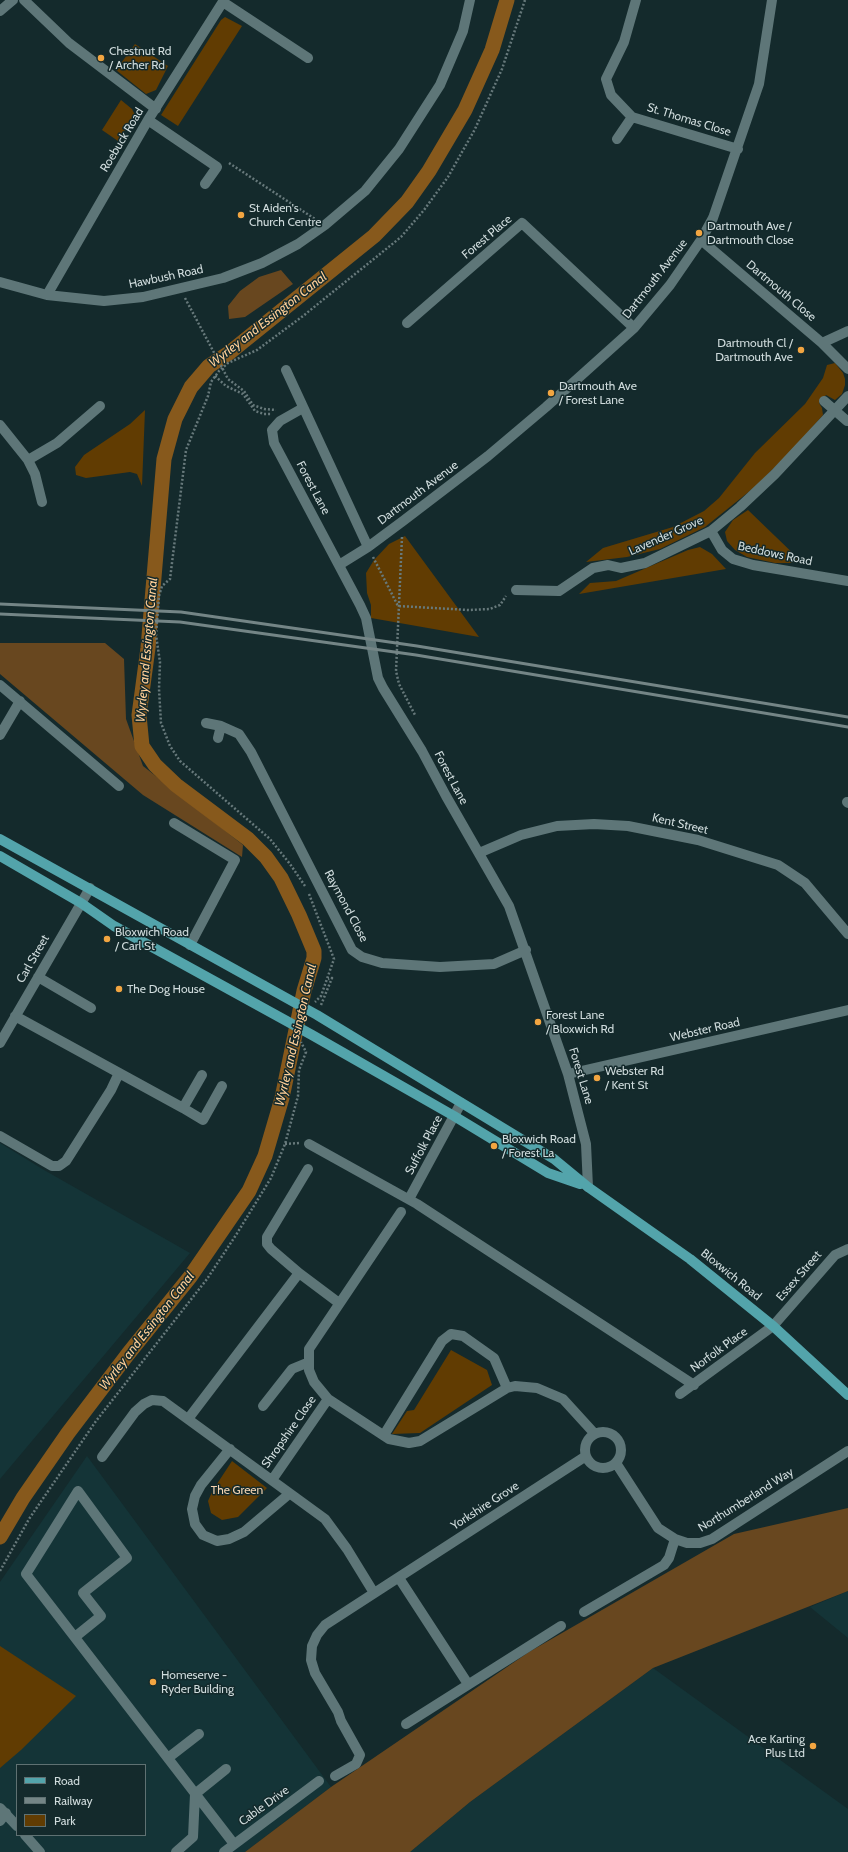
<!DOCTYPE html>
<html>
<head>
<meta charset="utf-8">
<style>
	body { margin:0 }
	#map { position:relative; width:848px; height:1852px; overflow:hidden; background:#142a2c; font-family:Cabin,sans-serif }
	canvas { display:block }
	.legend { position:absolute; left:16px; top:1764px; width:130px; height:72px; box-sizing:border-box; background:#142a2c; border:1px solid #5f7172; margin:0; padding:5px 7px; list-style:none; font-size:12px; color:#cfdbdc }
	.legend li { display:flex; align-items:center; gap:8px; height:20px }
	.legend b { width:20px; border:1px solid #5f7172 }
</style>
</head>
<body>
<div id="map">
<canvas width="848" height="1852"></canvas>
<ul class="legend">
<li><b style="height:5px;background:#53a4ab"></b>Road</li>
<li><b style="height:5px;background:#748586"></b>Railway</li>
<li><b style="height:11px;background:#613c02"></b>Park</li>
</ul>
</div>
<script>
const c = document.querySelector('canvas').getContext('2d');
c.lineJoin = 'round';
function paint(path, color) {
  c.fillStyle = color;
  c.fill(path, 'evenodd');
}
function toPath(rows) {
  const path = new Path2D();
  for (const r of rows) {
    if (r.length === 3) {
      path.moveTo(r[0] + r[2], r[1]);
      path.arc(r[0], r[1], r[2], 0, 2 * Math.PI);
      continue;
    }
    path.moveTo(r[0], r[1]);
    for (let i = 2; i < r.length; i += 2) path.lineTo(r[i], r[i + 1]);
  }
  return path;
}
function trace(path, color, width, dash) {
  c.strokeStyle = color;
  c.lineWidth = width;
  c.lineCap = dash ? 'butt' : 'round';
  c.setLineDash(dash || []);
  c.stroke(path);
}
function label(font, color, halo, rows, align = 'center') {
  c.font = font + ' Cabin,sans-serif';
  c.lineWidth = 3;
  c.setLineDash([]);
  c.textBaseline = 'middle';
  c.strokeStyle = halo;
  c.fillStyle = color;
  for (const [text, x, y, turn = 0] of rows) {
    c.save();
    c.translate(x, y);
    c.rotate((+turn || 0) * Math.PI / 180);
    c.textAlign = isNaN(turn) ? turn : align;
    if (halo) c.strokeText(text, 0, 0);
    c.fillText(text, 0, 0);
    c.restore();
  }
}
const built = toPath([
	[0,1143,44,1170,190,1253,0,1479],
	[87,1456,331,1787,245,1852,0,1852,0,1582],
	[17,1765,145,1765,145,1835,17,1835],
	[848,1591,848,1638,810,1607],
	[653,1668,848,1809,848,1852,410,1852,470,1802]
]);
const green = toPath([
	[225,17,242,26,178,126,161,115,221,20],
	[135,44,168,66,156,90,146,94,116,70],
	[121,100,132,109,135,115,118,141,102,130],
	[835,363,843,373,845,379,845,385,842,394,835,400,826,395,819,403,822,408,823,415,793,449,756,486,705,527,660,549,627,557,586,562,603,548,673,527,704,511,719,498,755,453,805,404,823,378,827,365],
	[145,410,142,486,137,474,130,472,86,478,76,475,75,467,84,455,130,424],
	[748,510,803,563,775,563,747,557,735,550,727,541,725,532,733,520],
	[405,536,479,637,371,618,371,605,367,593,366,573,374,560,389,544],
	[700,547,712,554,726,569,579,594,590,583,616,581,688,550],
	[451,1350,487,1370,492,1385,420,1433,392,1434,407,1411,414,1410],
	[232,1461,267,1488,238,1517,222,1520,211,1513,208,1501,213,1490],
	[0,1646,76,1696,21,1750,0,1768]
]);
const forest = toPath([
	[281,270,293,284,245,317,229,319,228,306,240,291,259,277],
	[0,643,105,643,124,659,126,719,143,766,243,845,242,857,143,795,0,674],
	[848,1508,848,1591,653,1668,470,1802,410,1852,245,1852,331,1787,529,1652,734,1534]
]);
const canal = toPath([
	[0,1537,23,1498,68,1433,128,1354,190,1277,249,1191,265,1156,282,1098,304,991,314,958,314,951,299,915,281,878,266,857,248,839,176,785,155,765,142,746,139,715,148,648,164,459,175,419,191,387,209,366,229,353,374,236,407,202,429,171,465,110,492,50,507,0]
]);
const path = toPath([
	[229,163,315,219],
	[185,298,228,379,244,391,253,405,264,409,276,410],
	[215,376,226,386,243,394,255,411,264,414,271,414],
	[402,537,396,671,399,684,415,715],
	[373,557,398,606,469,610,490,609,500,605,506,596],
	[305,886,290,864,270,839,180,761,170,746,161,723,159,689,160,662,156,635,159,596,162,586,170,579,186,450,208,396,211,382,219,371,228,363,257,350,303,316,401,237,424,210,448,177,475,129,502,69,525,0],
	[309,894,334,959,321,996,315,1002],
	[321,1005,332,978,328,979],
	[285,1144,299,1143],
	[0,1571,29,1519,96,1421,207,1279,236,1235,271,1178,285,1144,298,1096,299,1070,306,1052,301,1042]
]);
const minor = toPath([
	[24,0,69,43,156,109],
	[636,0,624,42,606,79,611,95,632,117,738,149],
	[223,2,308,58],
	[0,11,13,0],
	[148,120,217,167,205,184],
	[617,139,632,117],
	[701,240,822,343,848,369],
	[0,282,47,295,104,301,143,297,223,278,262,263,298,244,325,225,365,191,399,149,440,85,463,31,470,0],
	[47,295,148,120,224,0],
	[407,323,522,223,634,328],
	[822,343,848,331],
	[286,370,368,547],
	[824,401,847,421],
	[303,408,280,421,272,430,274,443,360,605,366,618,378,678,383,688,422,751,446,796,509,906,568,1074,586,1144,588,1187],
	[0,425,28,460,35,474,42,502],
	[28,460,57,443,100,406],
	[711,531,722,550,733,559,753,565,848,581],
	[339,565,368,547,403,521,488,456,546,407,634,328,670,285,701,240,713,218,759,84,772,0],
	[516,590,559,591,593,568,608,565,621,568,645,563,711,531,740,507,775,474,848,396],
	[0,685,119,786],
	[206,723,221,726,239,734,251,752,352,950,362,957,382,963,440,967,494,964,526,950],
	[0,735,20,701],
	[218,738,221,726],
	[847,802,848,803],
	[174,823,235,860,190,945],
	[479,853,521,835,557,826,594,824,628,826,698,840,778,865,805,883,848,934],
	[38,977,91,1008],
	[15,1016,183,1108],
	[0,1043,90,888],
	[568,1074,848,1010],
	[202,1075,183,1108,203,1120,222,1086],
	[0,1136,52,1166,59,1166,66,1161,111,1090,119,1073],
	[309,1144,417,1204,694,1385],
	[308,1169,267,1237,267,1244,271,1249,299,1273,339,1303],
	[409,1199,461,1103],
	[401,1212,309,1349,309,1370,314,1382,328,1399,389,1439,409,1443,420,1441,507,1388,515,1386,537,1388,563,1399,594,1433],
	[680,1394,773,1326,835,1255,848,1249],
	[263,1406,292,1369,309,1362],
	[188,1419,299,1273],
	[603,1450,18],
	[384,1435,442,1341,451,1334,463,1336,494,1358,507,1388],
	[230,1449,201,1485,195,1496,192,1509,195,1524,203,1535,217,1541,229,1539,244,1532,289,1494],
	[102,1457,135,1412,144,1404,152,1400,163,1401,325,1519,347,1549,374,1593],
	[616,1463,658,1528,675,1539,687,1543,700,1543,712,1539,848,1451],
	[272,1480,328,1399],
	[399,1578,468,1684],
	[584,1612,664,1565,669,1558,675,1539],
	[75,1637,101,1616,83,1593,127,1558,78,1491,26,1574,234,1844],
	[406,1724,561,1626],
	[168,1758,199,1734],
	[335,1776,356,1764,360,1755,341,1721,338,1712,315,1673,311,1660,312,1646,317,1635,325,1625,586,1456],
	[0,1808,17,1826],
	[0,1821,6,1813],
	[25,1835,40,1852],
	[176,1852,193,1837,195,1794,226,1769],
	[224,1852,319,1781]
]);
const major = toPath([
	[0,839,317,1015,554,1159,588,1187,690,1259,773,1326,848,1395],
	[0,856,81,903,114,926,312,1035,454,1116,548,1173,580,1184]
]);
const rail = toPath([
	[0,604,181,612,417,646,848,717],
	[0,614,180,622,416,655,848,727]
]);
const markers = [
	[101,58,4,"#f2a541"],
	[241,215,4,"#f2a541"],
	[699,233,4,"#f2a541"],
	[801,350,4,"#f2a541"],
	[551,393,4,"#f2a541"],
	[107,939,4,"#f2a541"],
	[119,989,4,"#f2a541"],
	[538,1022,4,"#f2a541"],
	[597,1078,4,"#f2a541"],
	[494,1146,4,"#f2a541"],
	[153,1682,4,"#f2a541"],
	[813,1746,4,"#f2a541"]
];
const poiNames = [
	["Chestnut Rd",109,51],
	["/ Archer Rd",109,65],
	["St Aiden's",249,208],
	["Church Centre",249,222],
	["Dartmouth Ave /",707,226],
	["Dartmouth Close",707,240],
	["Dartmouth Cl /",793,343,"right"],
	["Dartmouth Ave",793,357,"right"],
	["Dartmouth Ave",559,386],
	["/ Forest Lane",559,400],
	["Bloxwich Road",115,932],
	["/ Carl St",115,946],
	["The Dog House",127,989],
	["Forest Lane",546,1015],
	["/ Bloxwich Rd",546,1029],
	["Webster Rd",605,1071],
	["/ Kent St",605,1085],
	["Bloxwich Road",502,1139],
	["/ Forest La",502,1153],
	["Homeserve -",161,1675],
	["Ryder Building",161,1689],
	["Ace Karting",805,1739,"right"],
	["Plus Ltd",805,1753,"right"]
];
const streetNames = [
	["St. Thomas Close",689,120,17],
	["Roebuck Road",122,140,-59],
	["Forest Place",487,237,-40],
	["Hawbush Road",166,277,-12],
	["Dartmouth Avenue",655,279,-52],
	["Dartmouth Close",781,291,40],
	["Forest Lane",313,488,62],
	["Dartmouth Avenue",418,493,-37],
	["Lavender Grove",666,536,-24],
	["Beddows Road",775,554,12],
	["Forest Lane",451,778,62],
	["Kent Street",680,824,13],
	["Raymond Close",346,906,62],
	["Carl Street",33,959,-60],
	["Webster Road",705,1030,-13],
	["Forest Lane",581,1076,73],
	["Suffolk Place",424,1145,-62],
	["Bloxwich Road",731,1275,39],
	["Essex Street",799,1276,-49],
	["Norfolk Place",719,1350,-36],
	["Shropshire Close",289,1432,-55],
	["Northumberland Way",746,1500,-32],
	["Yorkshire Grove",485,1506,-33],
	["Cable Drive",264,1806,-36]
];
const parkNames = [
	["The Green",237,1490]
];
const waterNames = [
	["Wyrley and Essington Canal",268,320,-38],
	["Wyrley and Essington Canal",147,650,-85],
	["Wyrley and Essington Canal",296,1035,-77],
	["Wyrley and Essington Canal",147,1331,-52]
];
paint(built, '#143437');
paint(green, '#613c02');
paint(forest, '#68471f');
trace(canal, '#87591c', 15);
trace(path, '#67797b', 2.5, [2, 2]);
trace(minor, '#5e7678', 10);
trace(major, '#53a4ab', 10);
trace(rail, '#748586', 3);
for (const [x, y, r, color] of markers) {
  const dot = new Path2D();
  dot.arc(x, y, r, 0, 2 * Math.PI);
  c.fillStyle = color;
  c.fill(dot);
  trace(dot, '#142a2c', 1.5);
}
label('12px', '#cfdbdc', '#142a2c', poiNames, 'left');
label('12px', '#cfdbdc', '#142a2c', streetNames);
label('12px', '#f5d4b1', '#142a2c', parkNames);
label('italic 13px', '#fece97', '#142a2c', waterNames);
</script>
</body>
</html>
